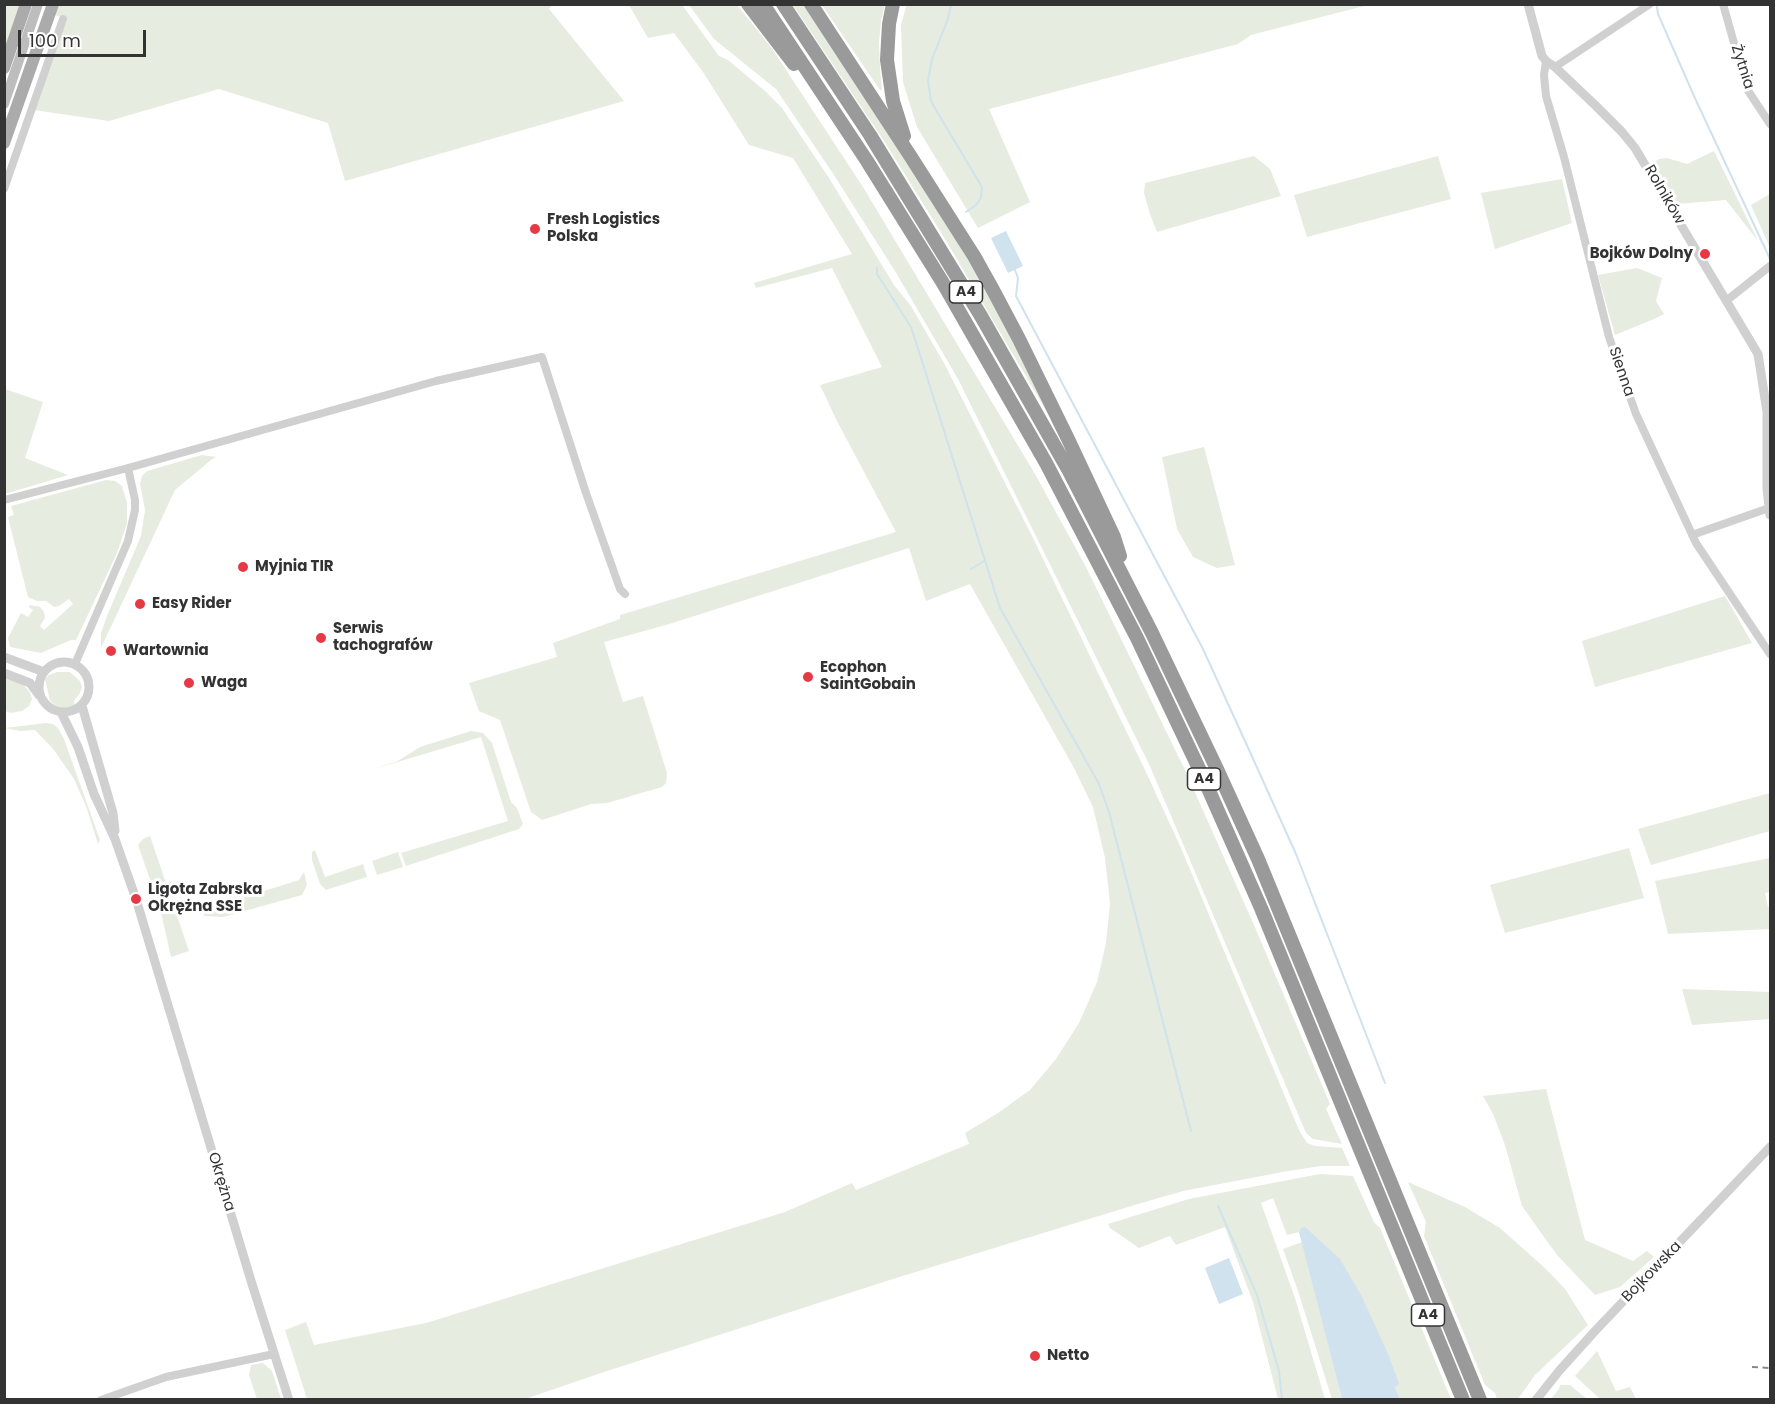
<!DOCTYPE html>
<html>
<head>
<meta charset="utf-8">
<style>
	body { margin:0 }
	#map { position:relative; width:1775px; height:1404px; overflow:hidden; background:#fff; font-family:Poppins,sans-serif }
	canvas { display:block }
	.frame { position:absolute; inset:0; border:6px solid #333; pointer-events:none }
	.scale { position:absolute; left:18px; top:30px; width:128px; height:27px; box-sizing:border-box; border:3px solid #333; border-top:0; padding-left:8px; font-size:18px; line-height:21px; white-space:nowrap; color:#333; -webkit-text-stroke:4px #fff; paint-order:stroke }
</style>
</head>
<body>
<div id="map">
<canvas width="1775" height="1404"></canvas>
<div class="frame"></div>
<div class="scale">100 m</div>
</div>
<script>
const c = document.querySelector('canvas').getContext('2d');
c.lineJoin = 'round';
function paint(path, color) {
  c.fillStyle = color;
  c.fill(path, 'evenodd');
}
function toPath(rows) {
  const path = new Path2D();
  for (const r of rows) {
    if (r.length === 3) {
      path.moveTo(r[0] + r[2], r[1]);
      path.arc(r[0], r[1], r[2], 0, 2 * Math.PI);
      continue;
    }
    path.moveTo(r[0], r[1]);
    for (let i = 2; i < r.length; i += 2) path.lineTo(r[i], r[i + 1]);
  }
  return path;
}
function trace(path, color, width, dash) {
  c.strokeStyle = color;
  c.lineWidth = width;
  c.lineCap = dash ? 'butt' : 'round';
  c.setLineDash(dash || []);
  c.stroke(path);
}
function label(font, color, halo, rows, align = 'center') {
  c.font = font + ' Poppins,sans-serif';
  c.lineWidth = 6;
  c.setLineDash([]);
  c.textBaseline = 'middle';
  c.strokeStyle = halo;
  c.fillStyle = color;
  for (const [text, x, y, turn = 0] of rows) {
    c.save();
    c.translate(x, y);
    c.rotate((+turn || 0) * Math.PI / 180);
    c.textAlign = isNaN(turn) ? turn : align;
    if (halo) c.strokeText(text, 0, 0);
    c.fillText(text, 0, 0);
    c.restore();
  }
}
const green = toPath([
	[58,4,552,5,549,9,624,101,345,181,328,123,219,89,109,121,34,110,67,19,55,15],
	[907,4,1368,4,1368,5,1251,35,1238,44,989,109,1030,202,978,228,917,127,903,82,901,25],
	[4,5,20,5,5,47,4,47],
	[629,5,682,5,719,56,728,60,765,91,782,108,829,178,894,285,911,306,945,365,1031,534,1145,770,1181,848,1299,1130,1307,1143,1315,1146,1342,1148,1350,1166,1321,1166,1288,1171,1183,1191,1138,1204,896,1278,601,1373,525,1399,307,1399,285,1330,306,1322,314,1345,426,1323,785,1212,852,1183,856,1190,969,1144,965,1133,998,1113,1030,1090,1056,1059,1079,1023,1097,982,1106,943,1110,903,1105,858,1093,807,1074,768,970,584,926,601,909,548,666,625,604,642,623,702,643,696,667,773,666,783,662,787,607,803,591,804,542,820,531,812,500,720,479,711,469,683,557,657,553,643,620,619,620,615,896,532,837,421,820,385,882,367,832,268,756,288,754,283,852,254,793,158,749,145,703,72,674,33,648,38],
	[689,5,737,5,771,47,863,187,1035,474,1086,567,1185,770,1254,925,1330,1104,1326,1109,1342,1144,1313,1139,1306,1133,1149,764,958,379,895,271,832,172,776,89,714,39],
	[793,5,804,5,837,52,926,190,980,280,1027,366,1050,417,945,239,886,144],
	[822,5,885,5,881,20,879,43,880,69,882,90,880,90],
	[1714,151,1758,241,1726,200,1677,204,1654,170,1653,163,1659,159,1667,158,1687,164],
	[1254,156,1270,169,1281,196,1157,232,1150,214,1144,193,1145,183],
	[1438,156,1451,199,1307,237,1294,195],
	[1562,179,1572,223,1495,249,1481,193],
	[1770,194,1770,248,1751,205],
	[1637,268,1662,278,1656,301,1664,314,1654,319,1615,335,1598,275],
	[5,389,43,402,25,458,68,475,5,494],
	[1204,447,1235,565,1217,568,1193,557,1177,529,1162,457],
	[202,455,216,457,211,460,175,490,101,648,101,633,107,616,141,536,145,510,140,484,142,476,147,471],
	[106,480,115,481,122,486,127,503,127,523,117,553,76,640,71,640,41,653,10,647,8,638,21,613,28,617,33,610,29,607,30,605,40,607,44,612,45,618,40,626,44,630,73,604,69,599,59,606,54,607,46,601,37,601,28,597,8,517,14,515,11,506],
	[1725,596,1752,643,1595,687,1582,641],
	[57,672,70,672,80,681,82,687,80,693,74,701,74,707,69,708,62,708,56,706,50,701,45,679,49,675],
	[4,678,22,684,30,692,32,699,29,706,22,711,11,713,5,711],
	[46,723,53,724,58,728,64,739,100,840,98,844,86,806,74,779,54,750,35,730,20,731,5,728],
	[471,731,483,733,492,743,511,802,517,808,523,824,519,829,406,866,401,853,508,821,481,737,374,769,398,761,420,747],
	[1770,793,1770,831,1651,865,1638,829],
	[150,836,189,951,171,957,160,908,138,845,143,839],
	[1629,848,1644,898,1505,933,1490,885],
	[315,850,325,877,363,864,367,877,326,890,320,884,312,860,312,852],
	[398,852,403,867,377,875,372,861],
	[1770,858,1770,892,1765,893,1768,907,1770,907,1770,929,1668,934,1655,881],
	[304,872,307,885,302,895,223,917,205,916,201,911,299,880],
	[1682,989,1770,992,1770,1019,1692,1025],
	[1546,1089,1585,1240,1633,1261,1647,1251,1654,1257,1620,1287,1595,1295,1557,1255,1522,1206,1505,1145,1493,1114,1483,1096],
	[1320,1174,1353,1176,1374,1222,1380,1228,1451,1399,1400,1399,1395,1387,1301,1228,1299,1232,1287,1235,1273,1198,1261,1203,1295,1298,1325,1399,1278,1399,1253,1302,1225,1227,1176,1245,1170,1236,1139,1248,1110,1228,1108,1224,1189,1199],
	[1408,1182,1465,1207,1500,1228,1546,1269,1565,1289,1588,1325,1535,1375,1518,1399,1497,1399,1495,1393,1485,1385,1424,1236,1426,1222],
	[1302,1242,1337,1379,1342,1399,1332,1399,1298,1291,1283,1249],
	[1597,1351,1616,1391,1630,1387,1636,1399,1600,1399,1575,1376],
	[263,1363,272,1371,281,1399,257,1399,249,1375,251,1365],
	[1560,1385,1570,1385,1587,1399,1551,1399,1559,1389]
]);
const water = toPath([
	[1006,231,1023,266,1008,273,991,238],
	[1305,1227,1340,1259,1362,1297,1389,1356,1399,1384,1395,1387,1400,1399,1342,1399,1299,1232,1301,1228],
	[1229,1258,1243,1294,1219,1304,1205,1268]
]);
const stream = toPath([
	[951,4,948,19,932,59,928,81,931,101,936,110,982,187,981,198,976,205,966,212],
	[1657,7,1658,14,1694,96,1770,259],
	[877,268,877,274,911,327,915,339,1000,608,1099,784,1109,812,1191,1131],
	[1015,270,1018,278,1016,296,1203,649,1250,752,1296,854,1385,1083],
	[971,569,984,561],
	[1218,1206,1257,1295,1279,1371,1282,1400]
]);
const minor = toPath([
	[1723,4,1747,89,1770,124],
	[1546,61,1544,75,1546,96,1564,157,1609,337,1636,414,1696,543,1770,654],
	[1555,67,1650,4],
	[4,189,63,19],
	[1726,301,1770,266],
	[4,500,128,468,436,381,542,357,586,493,620,589,625,594],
	[1692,535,1769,508],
	[75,664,128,541,135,510,135,500,128,468],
	[101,1400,166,1377,274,1354]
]);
const tertiary = toPath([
	[1528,4,1542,56,1546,61,1555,67,1595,105,1622,132,1635,148,1758,354,1767,412,1767,489,1770,515],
	[4,657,44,672],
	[64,687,25],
	[4,673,30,683,39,695],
	[82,706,113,813,115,831],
	[61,712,78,747,94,794,115,839,136,899,252,1284,289,1400],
	[1536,1400,1559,1371,1595,1331,1770,1147]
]);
const secondary = toPath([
	[4,104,38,4]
]);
const primary = toPath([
	[4,68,26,4],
	[4,143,53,4]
]);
const motorway = toPath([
	[748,4,794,64],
	[763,4,867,161,943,283,1046,463,1137,638,1203,777,1261,908,1463,1400],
	[783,4,870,135,981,316,1069,471,1152,633,1217,769,1258,859,1480,1400],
	[811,4,911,157,974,256,993,290,1019,339,1068,439,1114,537,1120,556],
	[893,4,889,24,887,60,893,101,904,136]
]);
const rail = toPath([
	[1752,1367,1770,1368]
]);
const markers = [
	[535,229,6,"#e63946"],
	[1705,254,6,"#e63946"],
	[243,567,6,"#e63946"],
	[140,604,6,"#e63946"],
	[321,638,6,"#e63946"],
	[111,651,6,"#e63946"],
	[808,677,6,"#e63946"],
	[189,683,6,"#e63946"],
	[136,899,6,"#e63946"],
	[1035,1356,6,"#e63946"]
];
const shields = [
	[966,292,33],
	[1204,779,33],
	[1428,1315,33]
];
const shieldNames = [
	["A4",966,292],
	["A4",1204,779],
	["A4",1428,1315]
];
const streetNames = [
	["Żytnia",1742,67,72],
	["Rolników",1664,195,60],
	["Sienna",1621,372,71],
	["Okrężna",221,1182,73],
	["Bojkowska",1652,1272,-46]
];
const poiNames = [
	["Fresh Logistics",547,220],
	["Polska",547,237],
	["Bojków Dolny",1693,254,"right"],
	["Myjnia TIR",255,567],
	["Easy Rider",152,604],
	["Serwis",333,629],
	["tachografów",333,646],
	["Wartownia",123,651],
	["Ecophon",820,668],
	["SaintGobain",820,685],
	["Waga",201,683],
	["Ligota Zabrska",148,890],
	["Okrężna SSE",148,907],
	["Netto",1047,1356]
];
paint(green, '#e6ecdf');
paint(water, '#cfe2ee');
trace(stream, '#cfe2ee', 2);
trace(minor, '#d0d0d0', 8);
trace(tertiary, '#d0d0d0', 9);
trace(secondary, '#bdbdbd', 10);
trace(primary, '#ababab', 12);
trace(motorway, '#9a9a9a', 14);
trace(rail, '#888', 2, [6, 4.5]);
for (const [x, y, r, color] of markers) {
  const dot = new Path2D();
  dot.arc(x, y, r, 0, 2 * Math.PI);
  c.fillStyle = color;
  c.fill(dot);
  trace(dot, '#fff', 2);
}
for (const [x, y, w] of shields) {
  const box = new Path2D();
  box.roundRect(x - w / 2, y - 11, w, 22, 4.5);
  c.fillStyle = '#fff';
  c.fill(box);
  trace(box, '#333', 1.5);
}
label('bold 14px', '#333', null, shieldNames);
label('15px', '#333', '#fff', streetNames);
label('bold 15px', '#333', '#fff', poiNames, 'left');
</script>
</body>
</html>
